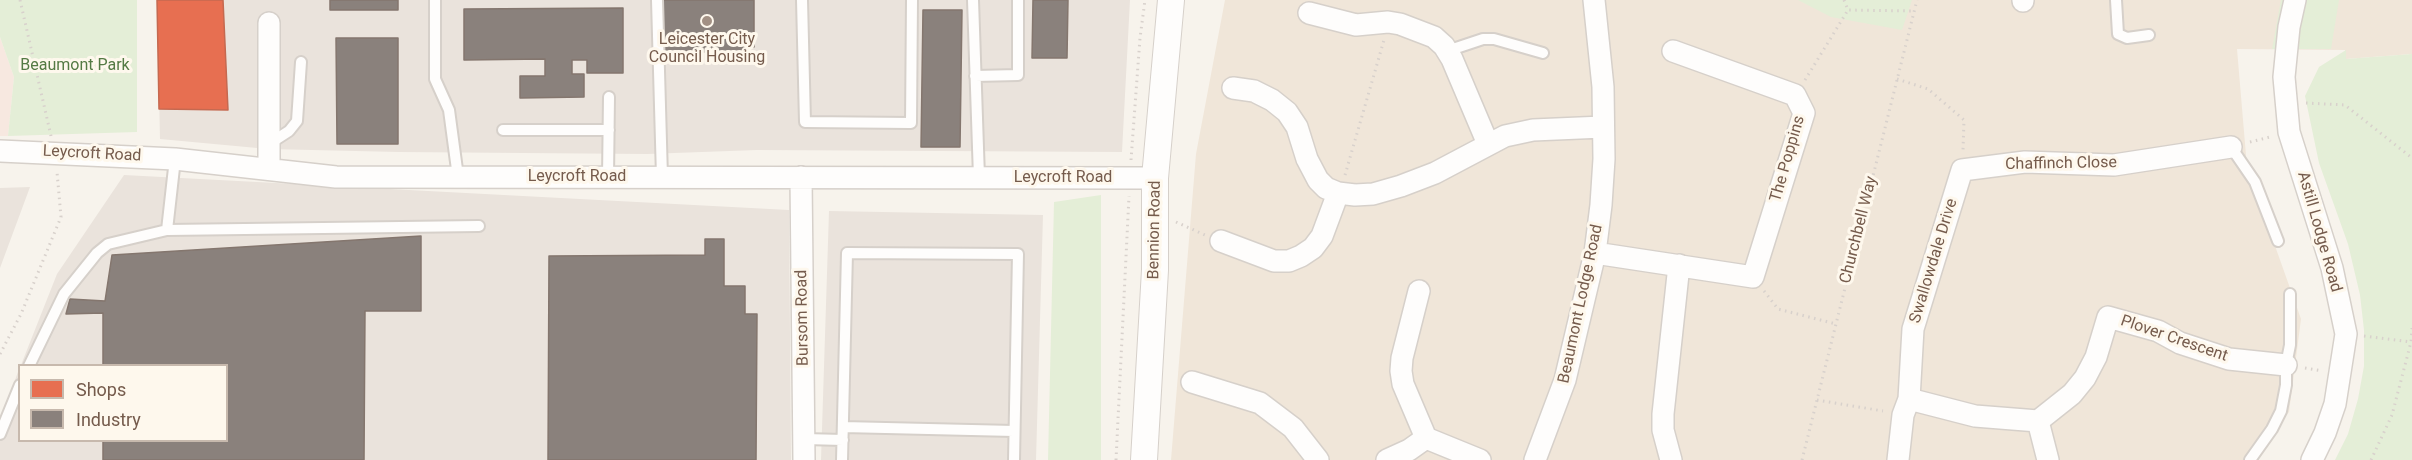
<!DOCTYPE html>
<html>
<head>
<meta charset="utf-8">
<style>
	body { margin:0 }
	#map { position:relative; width:2412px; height:460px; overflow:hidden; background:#f7f3ec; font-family:Roboto,sans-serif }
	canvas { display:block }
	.legend { position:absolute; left:18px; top:364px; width:210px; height:78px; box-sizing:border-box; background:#fef8ed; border:2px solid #c7b9ad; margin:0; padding:8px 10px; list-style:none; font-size:18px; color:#755b4c }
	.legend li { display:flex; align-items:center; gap:12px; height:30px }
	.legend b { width:30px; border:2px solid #c7b9ad }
</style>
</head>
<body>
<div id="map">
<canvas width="2412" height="460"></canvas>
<ul class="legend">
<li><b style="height:16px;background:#e76f51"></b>Shops</li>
<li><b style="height:16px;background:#8a817c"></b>Industry</li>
</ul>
</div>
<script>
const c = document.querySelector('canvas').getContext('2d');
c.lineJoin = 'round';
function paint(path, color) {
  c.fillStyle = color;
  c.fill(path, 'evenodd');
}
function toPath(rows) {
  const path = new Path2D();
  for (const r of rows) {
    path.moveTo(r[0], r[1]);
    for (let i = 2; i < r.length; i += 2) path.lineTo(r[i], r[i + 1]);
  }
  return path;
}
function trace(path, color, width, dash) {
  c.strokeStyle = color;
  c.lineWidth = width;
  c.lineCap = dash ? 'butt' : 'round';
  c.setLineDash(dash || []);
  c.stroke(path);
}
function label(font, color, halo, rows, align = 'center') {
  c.font = font + ' Roboto,sans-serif';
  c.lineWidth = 6;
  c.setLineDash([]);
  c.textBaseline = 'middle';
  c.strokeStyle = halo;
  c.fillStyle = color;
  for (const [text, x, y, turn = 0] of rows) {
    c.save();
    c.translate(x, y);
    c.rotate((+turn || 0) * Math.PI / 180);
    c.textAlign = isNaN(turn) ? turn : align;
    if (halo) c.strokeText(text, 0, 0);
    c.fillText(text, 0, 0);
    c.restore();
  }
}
const residential = toPath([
	[1225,0,2412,0,2412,54,2346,59,2345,50,2237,49,2247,167,2301,319,2289,412,2250,460,1171,460,1196,154]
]);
const commercial = toPath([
	[0,37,14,77,8,136,0,136]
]);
const industrial = toPath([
	[157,0,1130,0,1122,152,757,150,647,154,399,152,268,149,160,139],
	[124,175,789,210,791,460,0,460,0,422,19,369,20,440,226,440,226,366,21,365,57,274],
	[30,187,0,268,0,188],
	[829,211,1043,215,1036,460,821,460]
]);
const green = toPath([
	[0,0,137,0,137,132,8,136,14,77,0,37],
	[1798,0,1912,0,1902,30,1831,17],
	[2281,0,2339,0,2331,49,2272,49],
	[2346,50,2346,59,2412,54,2412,460,2335,460,2348,434,2358,399,2364,366,2364,330,2360,295,2348,244,2319,163,2305,96,2319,67],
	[1101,195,1101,460,1048,460,1054,202]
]);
const shops = toPath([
	[157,0,223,0,228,110,159,109,157,0]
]);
const industry = toPath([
	[330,0,398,0,398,10,330,10,330,0],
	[660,0,754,0,754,47,745,47,745,52,664,52,664,42,660,42,660,0],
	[1033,0,1068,0,1067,58,1032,58,1033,0],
	[623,8,623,73,587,73,587,60,572,60,572,74,584,74,584,97,520,98,520,76,545,76,545,59,464,60,464,9,623,8],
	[923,10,962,10,960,147,921,147,923,10],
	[336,38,398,38,398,144,337,144,336,38],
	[421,236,421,311,365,311,364,460,103,460,103,440,226,440,226,366,103,366,103,313,66,314,70,299,105,301,112,255,421,236],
	[705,239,724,239,724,286,745,286,745,314,757,314,756,460,548,460,549,256,705,255,705,239]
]);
const path = toPath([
	[20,0,51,136],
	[1844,0,1848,10,1914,11],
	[1897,79,1928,89,1964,120,1963,150],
	[1805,80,1848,10],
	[2306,103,2345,105,2412,158],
	[2250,142,2270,137],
	[1131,160,1140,38,1145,0],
	[1345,175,1384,40],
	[1176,222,1205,235],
	[1764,291,1778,309,1836,324],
	[2364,336,2411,342],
	[0,354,21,314,61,217,57,172],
	[2305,368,2322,371],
	[1817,400,1883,411],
	[1116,460,1129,196],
	[1802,460,1917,0],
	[2371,460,2392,415,2411,342,2412,328]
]);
const service = toPath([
	[435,0,435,79,449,110,458,177],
	[657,0,662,177],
	[802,0,805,122,911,123,912,0],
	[973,0,979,177],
	[2116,0,2118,34,2127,38,2149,35],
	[1447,51,1483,39,1494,39,1543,53],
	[975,76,1018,75,1018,0],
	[503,130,609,130],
	[269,144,289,131,297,121,301,62],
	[2231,147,2255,182,2278,241],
	[608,177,609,97],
	[167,230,175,159],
	[29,366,64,294,97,253,108,244,167,230,479,226],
	[843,427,1014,431],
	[0,434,20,385],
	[805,439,843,440],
	[842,460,847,253,1018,254,1014,460],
	[2250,460,2272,429,2281,411,2286,385,2286,365,2290,345,2290,294]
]);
const minor = toPath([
	[2295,0,2289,27,2284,77,2289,132,2332,268,2346,334,2335,404,2325,433,2312,460],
	[2023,1,2023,0],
	[1309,13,1356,25,1388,22,1400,24,1434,37,1444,46,1452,59,1488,144],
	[1233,88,1254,91,1272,100,1287,112,1297,127,1307,159,1318,180,1326,188,1338,193,1355,195,1373,194,1401,186,1435,173,1505,136,1533,130,1603,127],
	[0,151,175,159,336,177,1155,178],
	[269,168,269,23],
	[801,177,804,460],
	[1221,241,1274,261,1289,261,1301,256,1313,248,1322,236,1338,193],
	[1595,253,1753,277,1804,113,1795,95,1673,51],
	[1419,291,1402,358,1401,371,1403,384,1426,438],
	[1192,382,1260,403,1293,428,1318,460],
	[1909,399,1975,416,2038,421,2072,394,2085,378,2096,357,2108,317,2158,331,2180,343,2229,359,2286,365],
	[2038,421,2048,460],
	[1387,460,1409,450,1426,438,1480,460],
	[1535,460,1565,380,1595,253,1601,205,1604,159,1603,87,1594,0],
	[1671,460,1663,430,1663,414,1679,265],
	[1898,460,1903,415,1909,399,1913,329,1962,170,2025,162,2114,165,2231,147]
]);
const tertiary = toPath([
	[1144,460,1155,270,1155,178,1171,0]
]);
const markers = [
	[707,21,6,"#a29084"]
];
const poiNames = [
	["Leicester City",707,40],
	["Council Housing",707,58]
];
const parkNames = [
	["Beaumont Park",75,66]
];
const streetNames = [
	["Leycroft Road",92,154,3],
	["The Poppins",1788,159,-74],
	["Chaffinch Close",2061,164,-1],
	["Leycroft Road",577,177],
	["Leycroft Road",1063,178],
	["Bennion Road",1155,230,-89],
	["Churchbell Way",1859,230,-76],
	["Astill Lodge Road",2319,232,74],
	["Swallowdale Drive",1934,261,-73],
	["Beaumont Lodge Road",1581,304,-78],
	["Bursom Road",803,318,-91],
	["Plover Crescent",2174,339,19]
];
paint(residential, '#f0e6d9');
paint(commercial, '#f7e8e0');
paint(industrial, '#eae3dc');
paint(green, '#e4eed7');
paint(shops, '#e76f51');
trace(shops, '#c56950', 1.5);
paint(industry, '#8a817c');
trace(industry, '#84766e', 1.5);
trace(service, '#d6d0ca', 14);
trace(minor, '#d6d0ca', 24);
trace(tertiary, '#d6d0ca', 28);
trace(path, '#d8d1cc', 3, [1.5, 4.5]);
trace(service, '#fefdfc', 10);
trace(minor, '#fefdfc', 21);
trace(tertiary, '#fefdfc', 26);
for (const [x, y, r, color] of markers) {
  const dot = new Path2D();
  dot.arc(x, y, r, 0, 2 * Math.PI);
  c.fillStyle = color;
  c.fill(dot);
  trace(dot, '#fef8ed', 2);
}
label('16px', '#755b4c', '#fef8ed', poiNames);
label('16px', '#547a44', '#fef8ed', parkNames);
label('16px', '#755b4c', '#fef8ed', streetNames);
</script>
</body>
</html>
